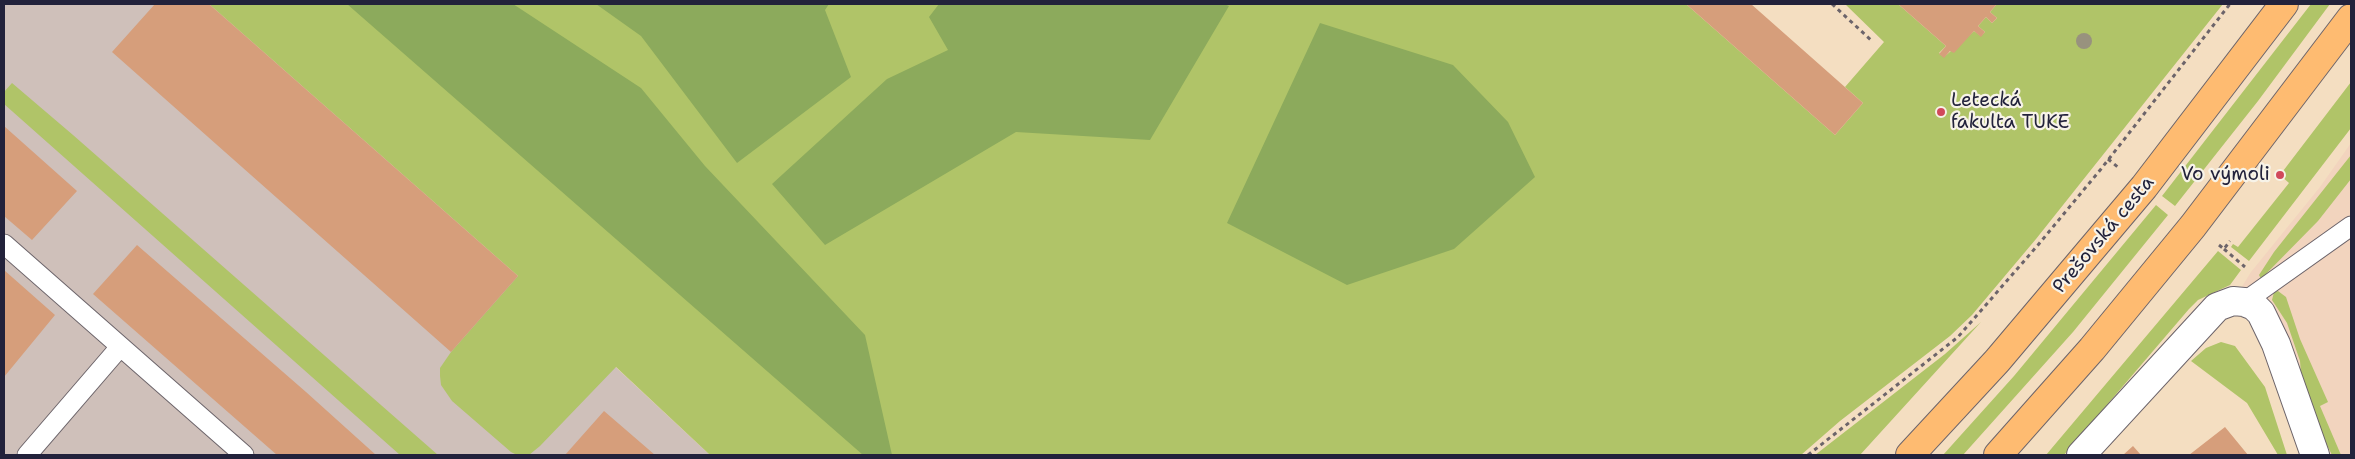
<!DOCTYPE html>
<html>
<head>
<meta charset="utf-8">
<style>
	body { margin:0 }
	#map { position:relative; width:2355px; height:459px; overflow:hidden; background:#f4dec1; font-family:"Shantell Sans",sans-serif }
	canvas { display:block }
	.frame { position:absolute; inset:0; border:5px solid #22223b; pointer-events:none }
</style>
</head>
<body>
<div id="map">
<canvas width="2355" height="459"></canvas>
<div class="frame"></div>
</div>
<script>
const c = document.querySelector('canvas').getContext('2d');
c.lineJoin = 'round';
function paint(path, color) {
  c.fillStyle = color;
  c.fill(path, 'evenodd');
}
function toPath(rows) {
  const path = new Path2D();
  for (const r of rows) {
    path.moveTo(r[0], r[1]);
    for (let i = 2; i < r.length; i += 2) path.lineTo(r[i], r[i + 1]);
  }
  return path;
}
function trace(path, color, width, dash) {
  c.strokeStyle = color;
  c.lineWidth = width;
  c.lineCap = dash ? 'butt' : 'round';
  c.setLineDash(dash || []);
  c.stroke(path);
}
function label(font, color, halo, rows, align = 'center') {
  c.font = font + ' "Shantell Sans",sans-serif';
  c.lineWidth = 4.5;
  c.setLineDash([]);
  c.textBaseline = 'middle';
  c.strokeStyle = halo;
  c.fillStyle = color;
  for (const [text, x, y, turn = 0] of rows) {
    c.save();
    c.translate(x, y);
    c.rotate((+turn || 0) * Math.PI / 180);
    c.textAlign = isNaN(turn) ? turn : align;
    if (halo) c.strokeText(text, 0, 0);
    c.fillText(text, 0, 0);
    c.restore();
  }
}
const built = toPath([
	[2351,143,2351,455,2315,455,2276,344,2233,301,2251,272,2320,187]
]);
const industrial = toPath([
	[4,4,209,4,518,276,710,455,4,455]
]);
const green = toPath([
	[209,4,1686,4,1835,135,1863,103,1845,87,1884,42,1845,4,1898,4,1946,46,1939,53,1944,57,1974,31,1981,36,1985,32,1978,26,1986,17,1992,23,1997,18,1990,12,1997,4,2223,4,2036,239,1972,315,1950,336,1840,421,1801,455,710,455,616,367,540,446,529,455,517,455,511,452,452,401,441,385,440,376,440,368,451,352,518,276],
	[2311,4,2330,4,2258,101,2175,206,2162,196],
	[2351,82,2351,128,2249,261,2231,247,2233,244,2238,247,2289,183,2280,175],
	[12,83,73,135,438,455,400,455,4,104,4,92],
	[2351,155,2351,179,2318,221,2261,279,2259,275,2274,252],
	[2156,205,2168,215,2073,332,1963,455,1943,455,2014,376],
	[2218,251,2241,270,2230,285,2198,300,2189,309,2064,455,2046,455],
	[2278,291,2286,297,2300,339,2328,402,2320,406,2341,455,2332,455,2303,398,2300,361,2287,323,2272,300,2274,292],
	[1981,322,1860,455,1815,455,1945,354],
	[2221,342,2235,346,2265,387,2287,455,2278,455,2247,403,2191,361,2206,348]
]);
const forest = toPath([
	[347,4,513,4,641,88,705,166,865,335,892,455,863,455],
	[596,4,829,4,825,10,851,77,737,163,641,36],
	[939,4,1224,4,1229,6,1150,140,1016,132,825,245,772,184,887,79,948,50,929,17],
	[1320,23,1453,65,1508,122,1535,177,1454,249,1347,285,1227,223]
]);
const building = toPath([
	[155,4,209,4,518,276,451,352,112,52],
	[1686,4,1751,4,1863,103,1835,135],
	[1898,4,1997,4,1990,12,1997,18,1992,23,1986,17,1978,26,1985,32,1981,37,1974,31,1954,53,1950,51,1944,58,1939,54,1946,46],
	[4,126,77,191,32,240,4,216],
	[137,245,306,392,376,455,277,455,93,294],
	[4,270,55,315,4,377],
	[604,411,655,455,565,455],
	[2225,427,2248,455,2189,455],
	[2133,446,2141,455,2123,455]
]);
const path = toPath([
	[1832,4,1872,41],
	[2108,159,2119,168],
	[2219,245,2224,249,2230,241],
	[2224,249,2245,267],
	[1808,455,1958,337,2038,245,2101,169,2230,4]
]);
const service = toPath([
	[4,244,244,455],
	[2244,302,2351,226],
	[27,455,120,347]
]);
const minor = toPath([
	[2081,455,2217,307,2233,301,2244,302,2254,306,2261,313,2276,344,2315,455]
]);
const trunk = toPath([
	[1910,455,1997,361,2144,187,2284,4],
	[1998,455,2092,349,2193,226,2351,18]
]);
const trees = [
	[2084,41]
];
const markers = [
	[1941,112,5,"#d1495b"],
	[2280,175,5,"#d1495b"]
];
const poiNames = [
	["Letecká",1951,101],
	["fakulta TUKE",1951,123],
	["Vo výmoli",2270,175,"right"]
];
const streetNames = [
	["Prešovská cesta",2104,235,-50]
];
paint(built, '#f2d4be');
paint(industrial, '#cfc0ba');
paint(green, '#b0c468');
paint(forest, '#8caa5c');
paint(building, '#d69e7b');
trace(service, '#6c646a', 21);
trace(minor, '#6c646a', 30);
trace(trunk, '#6c646a', 30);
trace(path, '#6c646a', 3, [4, 4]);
trace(service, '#fff', 19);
trace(minor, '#fff', 28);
trace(trunk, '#febb71', 28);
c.fillStyle = '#98927e';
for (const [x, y] of trees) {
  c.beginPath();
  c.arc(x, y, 8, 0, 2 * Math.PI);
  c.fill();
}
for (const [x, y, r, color] of markers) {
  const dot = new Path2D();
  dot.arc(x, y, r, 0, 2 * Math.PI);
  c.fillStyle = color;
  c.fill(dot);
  trace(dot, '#f7f3e8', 2);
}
label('19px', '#22223b', '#f7f3e8', poiNames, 'left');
label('19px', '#22223b', '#f7f3e8', streetNames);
</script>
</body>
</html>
